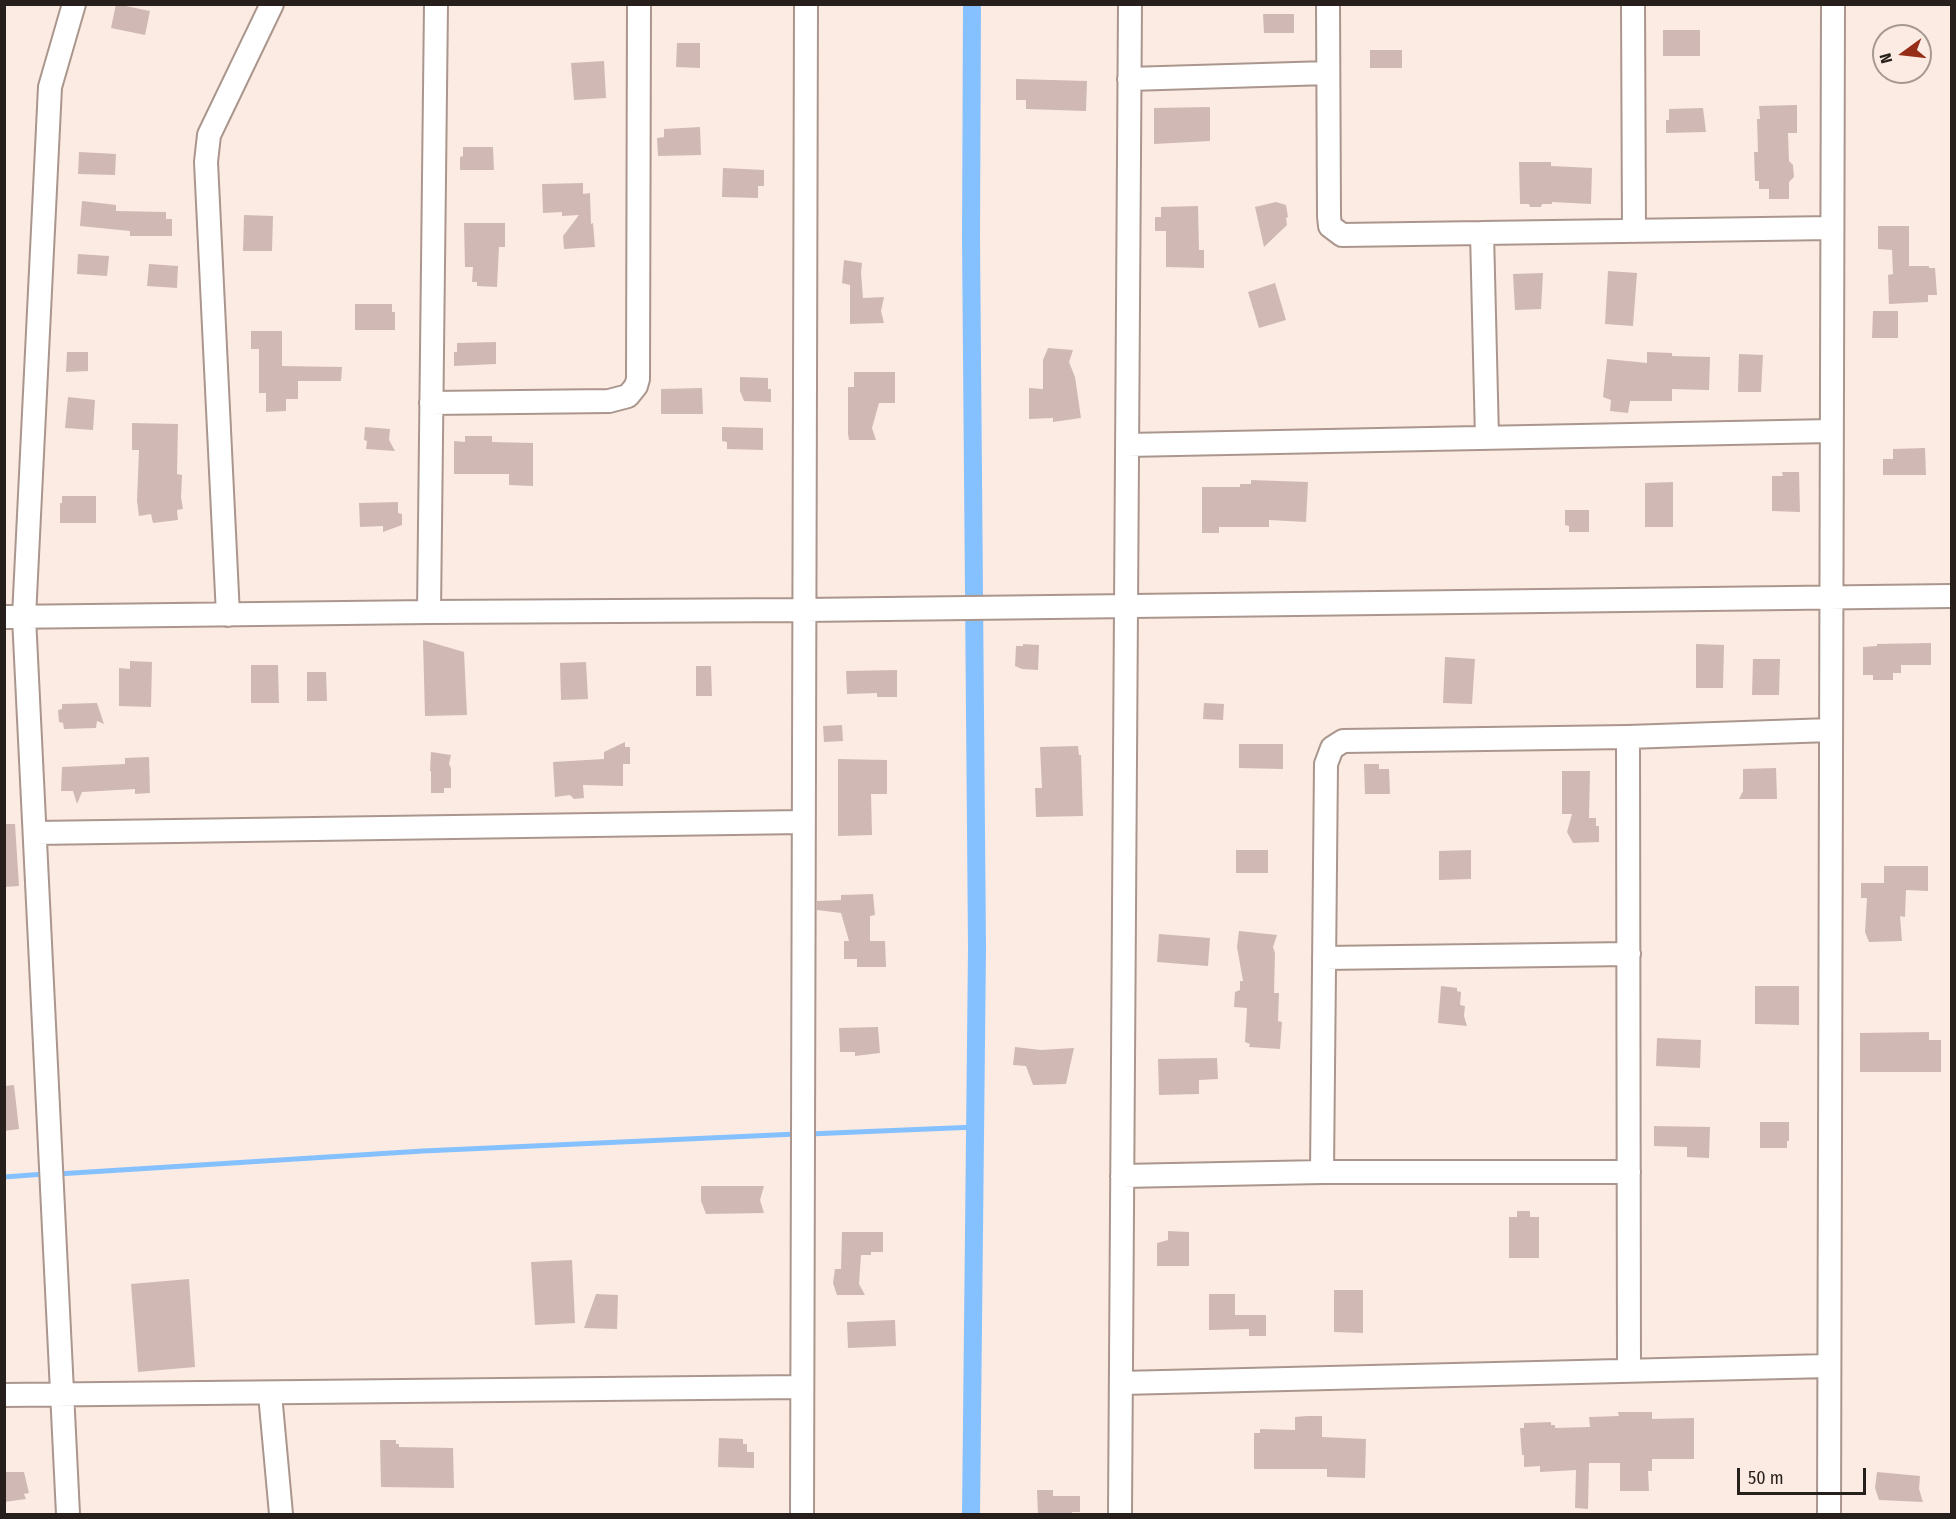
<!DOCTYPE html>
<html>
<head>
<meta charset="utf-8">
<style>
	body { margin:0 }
	#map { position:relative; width:1956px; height:1519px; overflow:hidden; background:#fcebe2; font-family:"Fira Sans Condensed",sans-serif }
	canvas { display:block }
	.frame { position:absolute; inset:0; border:6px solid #261f1b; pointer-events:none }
	.north { position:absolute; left:1872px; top:24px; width:60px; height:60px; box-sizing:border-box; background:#fcebe2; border:2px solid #a69992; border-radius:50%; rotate:255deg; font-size:16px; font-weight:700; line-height:24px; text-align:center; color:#261f1b }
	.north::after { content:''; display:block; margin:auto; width:21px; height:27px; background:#962d17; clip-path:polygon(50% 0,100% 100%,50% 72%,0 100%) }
	.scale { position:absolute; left:1737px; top:1468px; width:129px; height:27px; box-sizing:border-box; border:3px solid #261f1b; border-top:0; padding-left:8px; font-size:18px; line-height:21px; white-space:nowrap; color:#261f1b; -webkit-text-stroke:4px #fcebe2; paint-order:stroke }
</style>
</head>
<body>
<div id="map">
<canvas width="1956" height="1519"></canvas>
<div class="frame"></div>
<div class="north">N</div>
<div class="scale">50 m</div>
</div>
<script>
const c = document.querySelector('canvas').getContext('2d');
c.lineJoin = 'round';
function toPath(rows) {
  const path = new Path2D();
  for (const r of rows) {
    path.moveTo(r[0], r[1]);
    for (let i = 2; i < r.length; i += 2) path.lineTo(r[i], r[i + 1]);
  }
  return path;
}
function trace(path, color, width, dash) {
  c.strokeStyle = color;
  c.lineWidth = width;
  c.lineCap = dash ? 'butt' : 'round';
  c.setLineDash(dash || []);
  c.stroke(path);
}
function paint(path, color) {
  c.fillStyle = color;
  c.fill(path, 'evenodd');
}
const stream = toPath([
	[809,1134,976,1127],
	[57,1174,423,1151,797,1134],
	[4,1177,45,1174]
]);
const canal = toPath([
	[971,1514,977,948,971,239,972,4]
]);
const building = toPath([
	[116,4,150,11,145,35,111,28],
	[1263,14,1294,14,1294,33,1264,33],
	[1663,30,1700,30,1700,56,1663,56],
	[677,43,700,43,700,68,676,67],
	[1370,50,1402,50,1402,68,1370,68],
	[604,61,606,98,574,100,571,63],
	[1016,79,1087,81,1086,111,1026,109,1026,100,1016,100],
	[1797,105,1797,133,1788,133,1789,161,1793,165,1794,177,1789,182,1789,199,1769,199,1769,189,1759,189,1759,181,1755,181,1754,152,1758,152,1757,119,1760,119,1759,106],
	[1210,107,1210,141,1154,144,1154,108],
	[1703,108,1706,132,1666,133,1666,120,1669,120,1669,109],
	[700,127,701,155,658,156,657,138,664,137,664,129],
	[463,147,493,147,494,170,460,170,460,157,463,156],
	[79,152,116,154,115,175,78,174],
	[1519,162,1551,162,1551,166,1592,168,1591,204,1552,202,1552,204,1542,204,1541,207,1530,207,1529,204,1520,204],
	[723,168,764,170,764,186,758,186,758,198,722,197],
	[583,183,583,194,590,193,591,224,593,223,595,247,564,249,563,236,579,215,562,216,562,212,543,213,542,184],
	[82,201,116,205,116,211,166,212,166,219,172,219,172,236,130,236,130,231,80,226],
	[1276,202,1286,205,1288,217,1286,218,1287,225,1264,247,1255,207],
	[1198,206,1199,250,1204,250,1204,268,1166,267,1166,231,1155,231,1155,217,1161,217,1161,207],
	[244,215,273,216,272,251,243,251],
	[464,223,505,223,505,247,499,247,497,287,477,286,477,282,472,282,473,267,465,267],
	[1878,226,1909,226,1909,266,1929,266,1929,268,1935,268,1937,295,1928,295,1928,302,1889,304,1888,275,1893,274,1892,250,1878,249],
	[78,254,109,256,107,276,77,274],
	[844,260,862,263,861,273,863,298,884,297,881,311,884,323,850,324,850,285,842,283],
	[149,264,178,266,177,288,147,286],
	[1608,271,1637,273,1633,326,1605,324],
	[1543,273,1541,309,1515,310,1513,274],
	[1275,283,1286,320,1259,328,1248,292],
	[355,304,392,304,392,312,395,312,395,330,355,330],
	[1873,311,1898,311,1898,338,1872,338],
	[251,331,282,331,282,366,342,367,341,381,298,381,298,399,286,399,286,411,266,412,266,393,259,393,259,349,251,349],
	[496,342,496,364,454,366,454,352,457,352,457,343],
	[1048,348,1073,350,1069,362,1075,377,1081,418,1053,422,1053,418,1029,419,1029,388,1043,389,1043,360],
	[67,352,88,352,88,371,66,372],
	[1647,352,1672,353,1672,356,1710,357,1709,390,1672,389,1672,401,1630,401,1628,413,1610,411,1611,400,1603,397,1607,359,1647,363],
	[1739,354,1763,355,1761,392,1738,392],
	[854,372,895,372,895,403,879,403,872,428,876,440,849,440,848,434,848,387,854,387],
	[740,377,768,378,768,389,771,389,771,402,744,401,740,391],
	[702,388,703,414,661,414,661,389],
	[68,397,95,400,93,430,65,428],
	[132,423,178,424,177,474,182,475,181,498,183,509,177,510,178,520,153,523,151,514,139,516,137,501,139,450,132,450],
	[365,427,390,429,389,440,395,451,366,449,367,441,364,440],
	[722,427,763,428,763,450,727,449,727,442,722,441],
	[465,436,492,436,492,442,533,443,533,486,509,485,509,474,454,474,454,441,465,442],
	[1925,448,1926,475,1883,475,1883,459,1893,459,1893,449],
	[1782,472,1799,472,1800,512,1772,511,1772,476,1783,476],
	[1251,480,1308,482,1306,522,1269,520,1269,527,1219,527,1219,533,1202,533,1202,487,1240,487,1240,484,1251,484],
	[1673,482,1673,527,1645,527,1645,483],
	[62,496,96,496,96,523,60,523,60,503,62,503],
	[398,502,398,513,402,514,402,525,383,532,383,526,360,527,359,503],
	[1565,510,1589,510,1589,532,1569,532,1569,526,1565,525],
	[423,640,464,652,467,715,425,716],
	[1931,643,1931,665,1901,665,1901,673,1893,673,1893,680,1873,680,1873,675,1863,675,1863,647,1877,646,1877,644],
	[1023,644,1039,645,1038,670,1022,669,1015,666,1016,646,1023,646],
	[1696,644,1724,645,1723,688,1696,688],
	[1445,657,1475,659,1472,704,1443,703],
	[1753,659,1780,659,1779,695,1752,695],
	[130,661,152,662,151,707,119,706,119,668,130,669],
	[586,662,588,699,561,700,560,663],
	[251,665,278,665,279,703,251,703],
	[696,666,711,666,712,696,696,696],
	[897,670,897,697,877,697,877,693,847,694,846,671],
	[307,672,326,672,327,701,307,701],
	[97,703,104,724,97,721,96,728,64,729,63,723,59,722,58,710,62,709,62,704],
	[1204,703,1224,704,1223,720,1203,719],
	[842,725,843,741,824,742,823,726],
	[625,742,625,747,630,747,630,764,623,764,623,786,583,785,584,798,574,799,570,795,555,797,553,762,604,759,604,752],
	[1239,744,1283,744,1283,769,1239,768],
	[1078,746,1079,755,1081,755,1083,816,1036,817,1035,788,1042,788,1040,747],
	[431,752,451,755,449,764,451,768,451,788,444,788,444,793,431,793,431,771,430,771],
	[149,757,150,793,135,794,135,789,82,792,77,804,73,791,61,791,62,767,125,764,125,758],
	[838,759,887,760,887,794,871,794,872,835,838,836],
	[1364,764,1379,764,1379,769,1389,769,1390,794,1365,794],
	[1776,768,1777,799,1739,799,1743,791,1743,769],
	[1562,771,1590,771,1589,818,1596,818,1596,826,1599,826,1599,842,1573,843,1567,832,1572,814,1562,814],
	[4,824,15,824,19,886,4,887],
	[1236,850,1268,850,1268,873,1236,873],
	[1471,850,1471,879,1439,880,1439,851],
	[1884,866,1928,866,1928,891,1906,890,1905,917,1900,916,1902,941,1869,942,1865,932,1867,898,1861,898,1861,883,1884,883],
	[873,894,875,915,870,916,870,941,885,941,886,967,857,967,857,959,844,959,844,941,849,941,841,913,817,910,817,901,841,900,841,895],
	[1239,931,1277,935,1273,947,1275,953,1274,993,1279,993,1278,1021,1282,1022,1280,1049,1249,1047,1250,1044,1245,1042,1247,1008,1234,1007,1235,992,1240,990,1240,981,1243,981,1237,947],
	[1159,934,1210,938,1208,966,1157,962],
	[1441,986,1457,988,1457,991,1461,992,1460,1005,1465,1006,1464,1016,1467,1026,1438,1023],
	[1755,986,1799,986,1799,1025,1755,1024],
	[878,1027,880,1053,855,1056,855,1052,840,1052,839,1028],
	[1929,1032,1929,1040,1941,1040,1941,1072,1860,1072,1860,1033],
	[1657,1038,1701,1040,1700,1068,1656,1066],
	[1015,1047,1041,1050,1074,1048,1066,1084,1033,1085,1026,1066,1013,1065],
	[1217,1058,1218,1079,1199,1080,1199,1094,1159,1095,1158,1059],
	[14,1085,19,1129,4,1131,4,1086],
	[1760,1122,1789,1122,1789,1141,1787,1141,1787,1148,1760,1148],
	[1654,1126,1710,1127,1709,1158,1687,1157,1687,1147,1654,1146],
	[701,1186,764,1186,760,1200,764,1213,706,1214,701,1201],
	[1517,1211,1530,1211,1530,1217,1539,1217,1539,1258,1509,1258,1509,1217,1517,1217],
	[1168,1231,1189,1232,1189,1266,1157,1266,1157,1243,1168,1240],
	[842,1232,883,1232,883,1252,871,1252,871,1255,861,1255,859,1284,865,1295,837,1295,833,1283,835,1269,841,1269],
	[572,1260,575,1323,535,1325,531,1262],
	[189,1279,195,1367,138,1372,131,1284],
	[1334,1290,1363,1290,1363,1333,1334,1332],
	[596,1294,618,1295,617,1329,584,1328],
	[1209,1294,1235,1294,1235,1315,1266,1315,1266,1336,1249,1336,1249,1329,1209,1330],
	[895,1320,896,1346,848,1348,847,1322],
	[1618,1412,1652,1412,1652,1419,1694,1418,1694,1459,1652,1459,1652,1471,1648,1471,1649,1491,1620,1491,1620,1463,1589,1463,1588,1509,1575,1508,1576,1470,1540,1472,1540,1466,1524,1467,1524,1455,1522,1455,1520,1428,1524,1428,1524,1423,1551,1422,1551,1425,1555,1425,1555,1428,1590,1427,1589,1417,1619,1416],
	[1307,1416,1322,1416,1322,1437,1366,1439,1365,1478,1327,1477,1327,1469,1254,1469,1254,1433,1260,1433,1260,1429,1295,1430,1295,1417],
	[719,1438,743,1439,743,1444,747,1444,747,1452,754,1452,754,1468,718,1467],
	[380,1440,396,1440,396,1444,399,1444,399,1447,453,1448,454,1488,381,1487],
	[4,1472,24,1472,29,1493,24,1494,26,1499,4,1502],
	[1877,1472,1920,1476,1919,1489,1923,1502,1879,1500,1875,1488],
	[1037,1490,1053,1490,1053,1496,1080,1496,1080,1512,1072,1512,1072,1515,1038,1515]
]);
const minor = toPath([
	[1328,4,1329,216,1330,226,1342,235,1832,228],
	[1633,4,1634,231],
	[1129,79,1328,73],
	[1482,233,1487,438],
	[431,403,609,401,628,396,636,386,638,379,639,4],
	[1127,445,1831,431],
	[429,612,436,4],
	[228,615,206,162,209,135,272,4],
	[4,617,429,612,804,610,1952,596],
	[1628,737,1629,1370],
	[35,833,803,822],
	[1324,958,1629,954],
	[1322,1172,1326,764,1332,748,1343,741,1628,737,1830,730],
	[1122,1176,1322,1172,1629,1172],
	[1121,1383,1828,1366],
	[270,1394,281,1514],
	[4,1395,801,1387],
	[68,1514,24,617,50,87,74,4],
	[802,1514,806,4],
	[1120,1514,1130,4],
	[1829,1514,1833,4]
]);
trace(stream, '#86c1ff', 5);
trace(canal, '#86c1ff', 18);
paint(building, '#d0b9b4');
trace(minor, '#aa968d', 26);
trace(minor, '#fff', 22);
</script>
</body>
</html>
